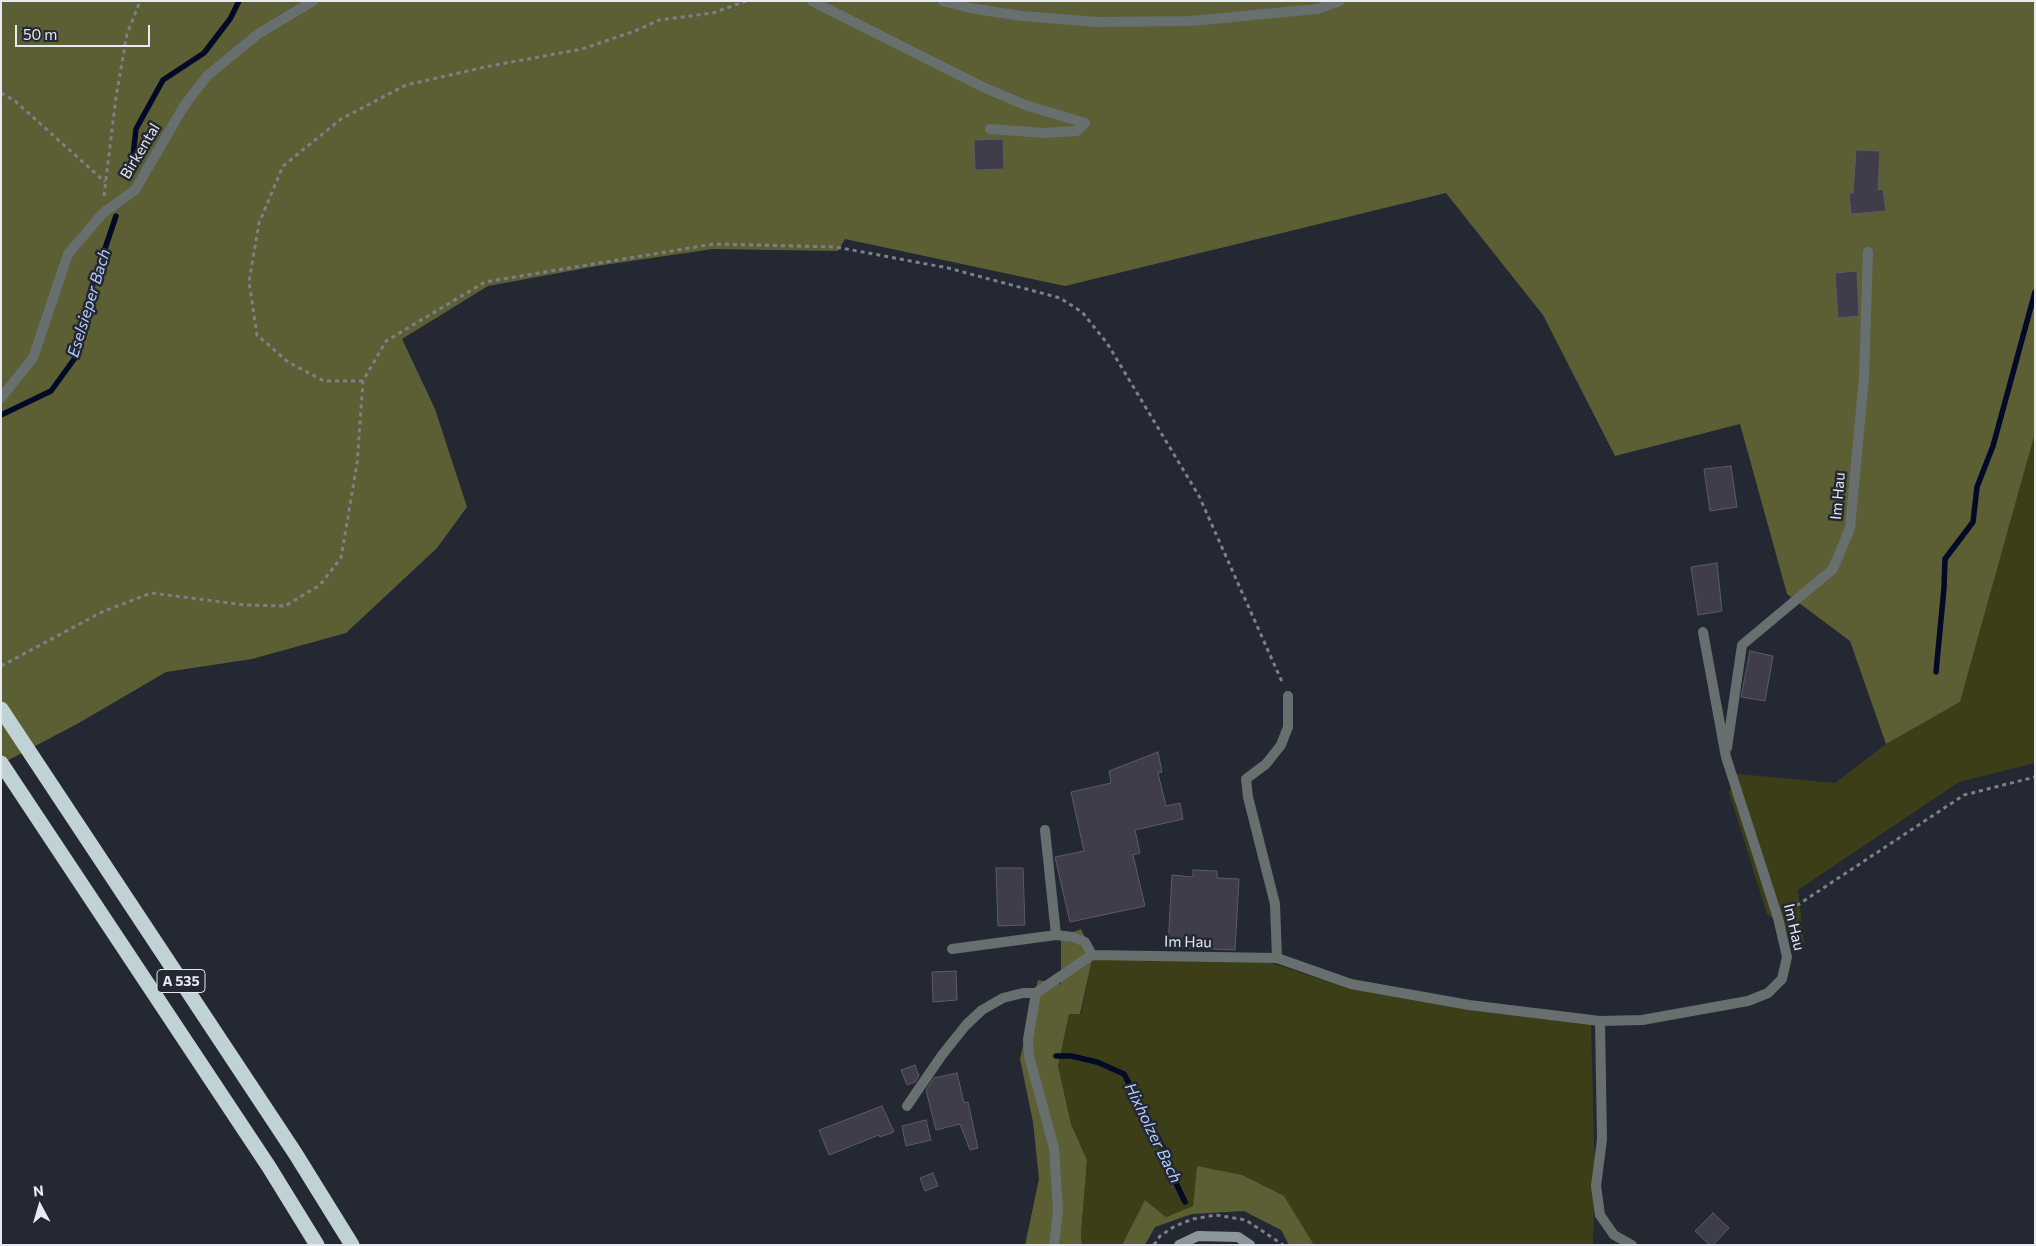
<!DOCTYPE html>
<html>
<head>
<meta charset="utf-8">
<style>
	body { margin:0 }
	#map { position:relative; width:2036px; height:1246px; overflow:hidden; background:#232832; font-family:Commissioner,sans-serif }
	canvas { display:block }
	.frame { position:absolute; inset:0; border:2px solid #e7eaf1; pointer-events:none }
	.north { position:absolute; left:15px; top:1181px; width:50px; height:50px; -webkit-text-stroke:4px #232832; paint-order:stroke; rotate:354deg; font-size:14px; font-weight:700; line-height:20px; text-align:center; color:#e7eaf1 }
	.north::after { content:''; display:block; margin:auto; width:18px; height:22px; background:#e7eaf1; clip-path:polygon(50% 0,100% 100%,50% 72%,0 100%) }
	.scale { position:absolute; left:15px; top:25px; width:135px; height:22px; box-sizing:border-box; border:2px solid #e7eaf1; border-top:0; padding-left:6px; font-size:15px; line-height:18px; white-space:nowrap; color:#e7eaf1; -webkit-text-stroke:4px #232832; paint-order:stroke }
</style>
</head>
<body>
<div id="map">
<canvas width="2036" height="1246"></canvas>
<div class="frame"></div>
<div class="north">N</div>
<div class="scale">50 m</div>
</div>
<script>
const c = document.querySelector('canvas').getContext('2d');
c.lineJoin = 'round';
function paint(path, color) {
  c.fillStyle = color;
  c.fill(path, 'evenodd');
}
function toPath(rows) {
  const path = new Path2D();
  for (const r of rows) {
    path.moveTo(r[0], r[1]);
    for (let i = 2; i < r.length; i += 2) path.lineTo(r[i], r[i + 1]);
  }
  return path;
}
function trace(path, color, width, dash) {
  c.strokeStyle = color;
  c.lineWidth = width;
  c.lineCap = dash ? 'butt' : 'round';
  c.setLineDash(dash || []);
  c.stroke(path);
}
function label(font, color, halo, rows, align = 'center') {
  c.font = font + ' Commissioner,sans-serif';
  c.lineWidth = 5;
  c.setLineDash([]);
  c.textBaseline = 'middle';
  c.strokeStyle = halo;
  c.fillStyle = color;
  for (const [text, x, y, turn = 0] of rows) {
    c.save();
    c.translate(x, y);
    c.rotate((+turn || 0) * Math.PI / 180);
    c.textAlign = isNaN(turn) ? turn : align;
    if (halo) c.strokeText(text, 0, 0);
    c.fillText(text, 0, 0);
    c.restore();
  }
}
const green = toPath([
	[2035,433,2035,763,1959,782,1798,890,1804,944,1767,914,1729,792,1738,774,1835,783,1886,744,1960,702],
	[1112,950,1265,961,1348,988,1469,1010,1591,1023,1595,1182,1593,1245,1314,1245,1284,1196,1197,1166,1193,1206,1166,1217,1145,1200,1122,1245,1082,1245,1081,1233,1087,1160,1071,1124,1058,1067,1069,1013,1081,1014,1093,955]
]);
const forest = toPath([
	[1,1,2035,1,2035,433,1960,702,1886,744,1850,641,1787,594,1740,424,1615,456,1543,315,1446,193,1065,286,845,239,838,251,713,249,597,266,488,286,402,339,435,409,467,507,437,548,346,633,252,659,166,672,77,724,1,764],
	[1081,929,1093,955,1080,1014,1069,1014,1058,1066,1071,1124,1087,1160,1081,1233,1082,1245,1025,1245,1039,1179,1033,1122,1020,1059,1038,980,1061,984,1061,937],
	[1197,1166,1242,1175,1284,1196,1314,1245,1289,1245,1281,1230,1244,1211,1192,1214,1155,1227,1145,1245,1122,1245,1145,1200,1166,1217,1193,1206]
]);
const stream = toPath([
	[132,165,136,129,163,80,204,53,230,19,239,1],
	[1,415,51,391,75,358,90,293,116,216],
	[1936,672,1944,588,1945,559,1973,522,1977,487,1993,446,2035,292],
	[1056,1056,1071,1056,1097,1062,1124,1074,1165,1151,1175,1181,1185,1202]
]);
const building = toPath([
	[1003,139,1004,169,975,170,974,140,1003,139],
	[1856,150,1880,151,1878,190,1883,189,1886,211,1851,214,1849,193,1853,193,1856,150],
	[1857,271,1859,316,1838,318,1835,273,1857,271],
	[1731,466,1737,507,1710,511,1704,469,1731,466],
	[1717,563,1722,611,1698,615,1691,567,1717,563],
	[1750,651,1773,656,1765,701,1741,697,1750,651],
	[1158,752,1162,772,1158,773,1166,806,1180,803,1183,819,1135,830,1140,853,1133,855,1145,906,1070,922,1055,857,1084,851,1071,792,1111,783,1109,771,1158,752],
	[996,868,1023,868,1025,925,998,926,996,868],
	[1193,870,1217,871,1217,878,1239,879,1235,950,1168,947,1172,875,1193,877,1193,870],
	[956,971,957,1000,933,1002,932,972,956,971],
	[915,1065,919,1076,915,1082,907,1085,901,1070,915,1065],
	[957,1073,964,1103,968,1102,978,1148,970,1150,960,1124,936,1130,926,1090,934,1078,957,1073],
	[882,1106,894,1132,880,1137,879,1135,829,1155,819,1130,882,1106],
	[926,1120,931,1140,906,1146,902,1126,926,1120],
	[933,1173,938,1186,925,1191,920,1178,933,1173],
	[1713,1213,1729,1228,1713,1245,1710,1245,1695,1231,1713,1213]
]);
const path = toPath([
	[1,93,15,101,105,182],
	[104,196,116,97,127,34,140,1],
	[363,381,324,381,288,362,257,335,249,282,259,223,283,166,341,119,406,85,485,67,582,49,635,31,659,20,713,13,746,1],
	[1,666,102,612,151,593,246,605,285,606,320,585,341,558,357,464,363,381,386,341,485,282,714,244,836,247,948,268,1060,298,1082,312,1107,343,1199,496,1283,684],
	[1790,910,1964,795,2035,777],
	[1154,1245,1160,1236,1175,1226,1193,1219,1216,1215,1246,1220,1283,1245]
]);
const lane = toPath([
	[812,1,983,87,1025,105,1085,123,1077,131,1044,133,990,129],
	[943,1,970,8,1021,16,1097,22,1191,21,1317,9,1340,1],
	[1,398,33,358,68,254,103,213,135,190,184,106,207,76,258,34,313,1],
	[1727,748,1742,645,1833,569,1850,528,1864,378,1868,252],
	[1045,830,1056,935],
	[952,949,1056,935,1073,937,1085,942,1092,955],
	[1277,958,1275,904,1248,797,1246,779,1266,764,1281,745,1288,727,1288,696],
	[1600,1021,1602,1139,1596,1186,1600,1215,1614,1235,1632,1245],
	[907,1106,942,1055,966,1025,982,1010,1003,998,1023,993,1036,993],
	[1054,1245,1058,1210,1054,1148,1029,1056,1028,1039,1036,993,1092,955,1277,958,1351,984,1469,1005,1600,1021,1642,1020,1748,1001,1768,993,1782,979,1787,957,1778,918,1726,757,1703,632]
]);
const secondary = toPath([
	[1179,1245,1198,1236,1238,1237,1250,1245]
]);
const highway = toPath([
	[1,709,295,1153,352,1245],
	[1,763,269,1167,317,1245]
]);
const shields = [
	[181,981,48]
];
const shieldNames = [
	["A 535",181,981]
];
const streetNames = [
	["Birkental",140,151,-59],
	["Im Hau",1838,496,-85],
	["Im Hau",1794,927,77],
	["Im Hau",1188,942,1]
];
const waterNames = [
	["Eselsieper Bach",89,303,-73],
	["Hixholzer Bach",1153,1133,64]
];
paint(green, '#3c3e18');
paint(forest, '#5c5f34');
trace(stream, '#020a27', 5.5);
paint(building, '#3e3d49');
trace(building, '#5c5b67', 1);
trace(path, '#7c8089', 3, [4, 4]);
trace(lane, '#676f6f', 10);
trace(secondary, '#8b9798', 10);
trace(highway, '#c0d2d4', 15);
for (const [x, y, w] of shields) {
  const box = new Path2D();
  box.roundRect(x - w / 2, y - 11.5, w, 23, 4);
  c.fillStyle = '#232832';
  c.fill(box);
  trace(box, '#e7eaf1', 1);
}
label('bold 14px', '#e7eaf1', null, shieldNames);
label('15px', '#e7eaf1', '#232832', streetNames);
label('italic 16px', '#b4ccfd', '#232832', waterNames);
</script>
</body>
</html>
